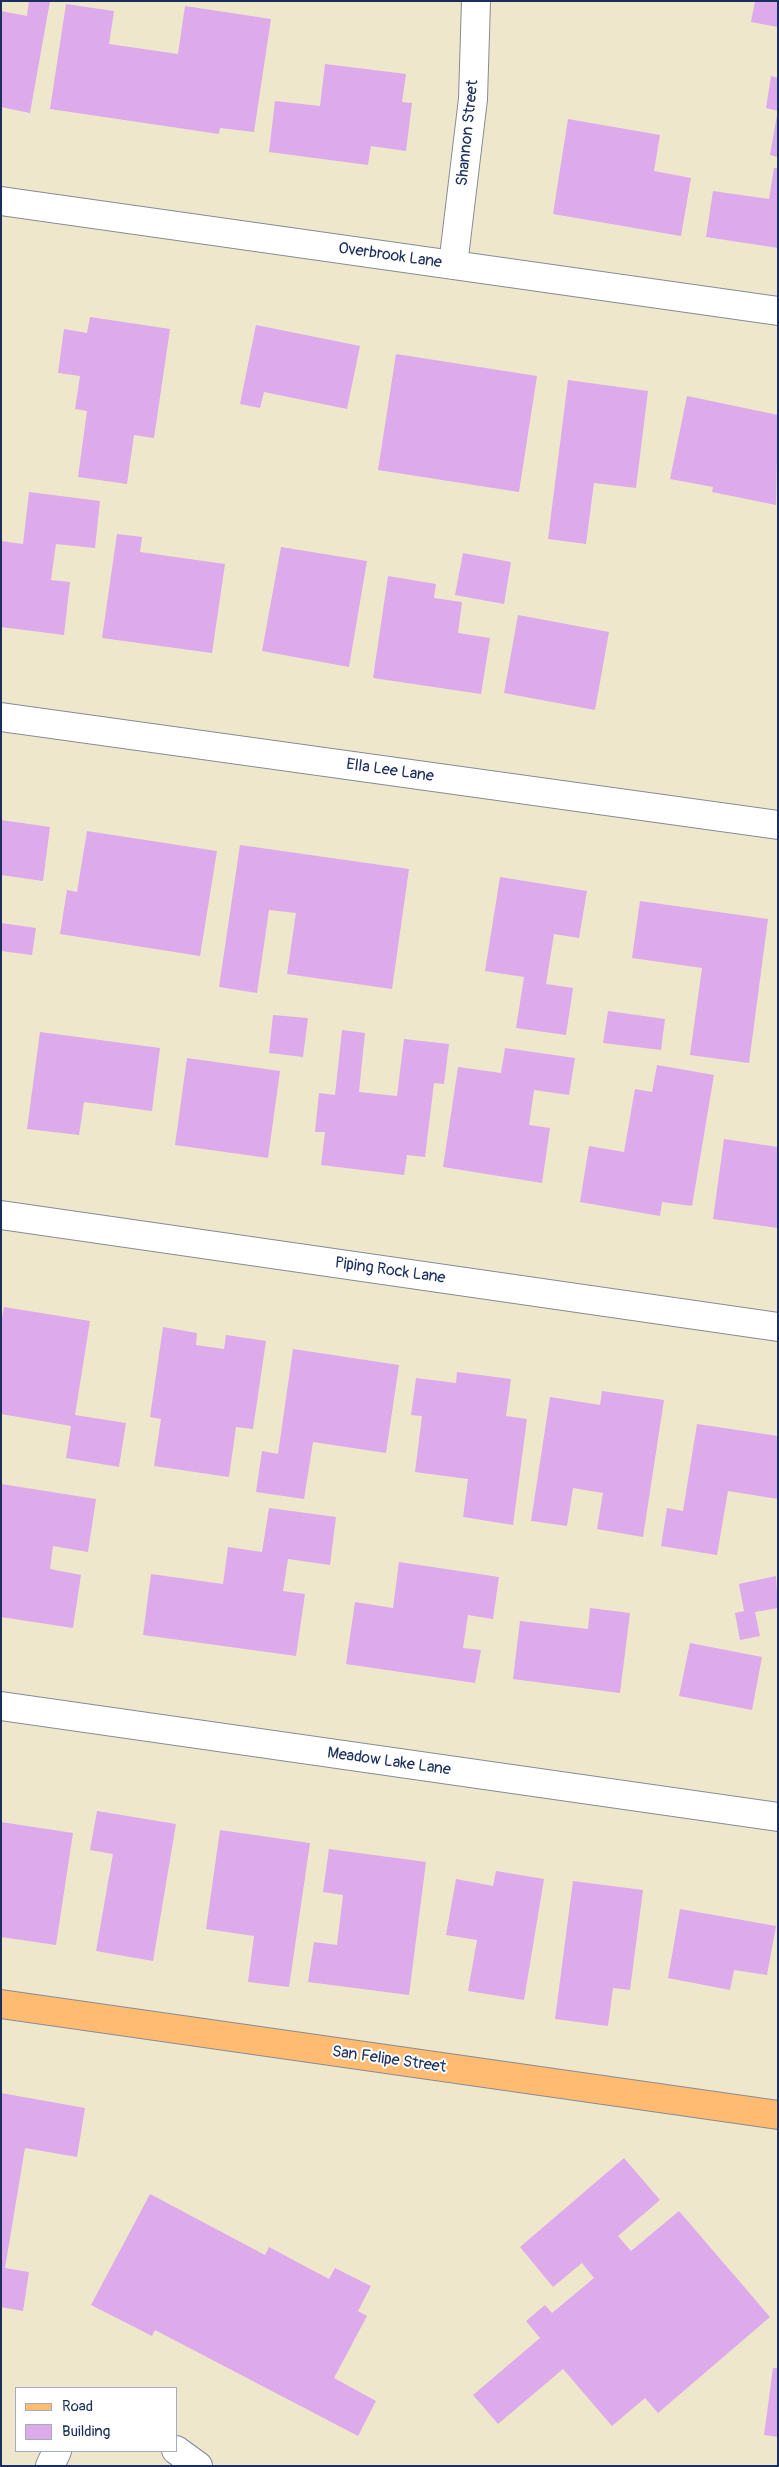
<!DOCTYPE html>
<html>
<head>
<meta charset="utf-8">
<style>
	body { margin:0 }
	#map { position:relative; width:779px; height:2467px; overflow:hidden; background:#efe7cc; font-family:Pangolin,sans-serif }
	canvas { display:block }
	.frame { position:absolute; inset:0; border:2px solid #1b2f5e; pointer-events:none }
	.legend { position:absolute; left:15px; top:2387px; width:162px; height:65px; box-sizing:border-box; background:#fff; border:1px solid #a4acbf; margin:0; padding:6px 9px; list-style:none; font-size:15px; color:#1b2f5e }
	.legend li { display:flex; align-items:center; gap:10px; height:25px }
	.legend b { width:25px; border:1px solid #a4acbf }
</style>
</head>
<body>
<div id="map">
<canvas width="779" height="2467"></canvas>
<div class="frame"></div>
<ul class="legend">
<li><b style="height:6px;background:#ffbb71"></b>Road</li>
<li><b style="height:14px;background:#ddaaeb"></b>Building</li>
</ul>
</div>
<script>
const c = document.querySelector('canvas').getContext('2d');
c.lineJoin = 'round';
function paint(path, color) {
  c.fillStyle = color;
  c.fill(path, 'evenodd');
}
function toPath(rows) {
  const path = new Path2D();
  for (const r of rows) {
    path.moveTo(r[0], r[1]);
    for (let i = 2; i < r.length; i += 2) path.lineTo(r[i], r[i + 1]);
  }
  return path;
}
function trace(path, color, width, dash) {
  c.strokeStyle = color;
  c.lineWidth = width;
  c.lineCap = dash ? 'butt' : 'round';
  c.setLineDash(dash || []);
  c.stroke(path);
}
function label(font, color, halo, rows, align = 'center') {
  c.font = font + ' Pangolin,sans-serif';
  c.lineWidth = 4;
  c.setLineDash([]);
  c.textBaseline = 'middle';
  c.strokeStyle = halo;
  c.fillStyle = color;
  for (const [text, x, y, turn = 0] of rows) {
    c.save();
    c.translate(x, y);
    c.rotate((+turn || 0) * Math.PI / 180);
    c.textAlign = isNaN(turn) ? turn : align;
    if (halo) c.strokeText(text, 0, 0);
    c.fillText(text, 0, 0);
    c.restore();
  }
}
const building = toPath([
	[29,1,50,1,30,113,1,107,1,11,27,16],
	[755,1,778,1,778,27,751,22],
	[66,4,114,11,109,44,178,54,185,6,271,19,254,132,220,128,219,134,50,109],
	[325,64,406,74,402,102,412,103,406,151,371,146,368,165,269,152,275,101,320,106],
	[771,76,778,78,778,111,766,108],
	[777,115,778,115,778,157,770,155],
	[568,119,660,135,654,171,691,178,681,236,553,214],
	[774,168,778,168,778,248,706,237,713,191,769,199],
	[90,317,170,329,154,438,134,435,127,484,78,477,87,411,75,409,80,376,58,373,64,329,87,333],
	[256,325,360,346,347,409,264,392,260,408,240,404],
	[396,354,537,376,519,492,378,470],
	[568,380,648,391,636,488,594,483,586,544,548,539],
	[687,396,778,415,776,505,712,492,713,487,670,479],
	[29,492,100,501,95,548,56,544,51,580,70,582,64,635,1,627,1,541,23,544],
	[117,534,142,537,140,552,225,564,212,653,102,638],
	[281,547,367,561,349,667,262,651],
	[463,553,511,562,504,604,455,595],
	[388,576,436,584,434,598,462,602,458,633,490,638,481,694,373,678],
	[518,615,609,632,595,710,504,693],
	[1,820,50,827,43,881,1,875],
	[87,831,217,851,200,956,60,934,67,890,77,892],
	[240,845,409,869,392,989,287,974,296,913,269,910,257,993,219,987],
	[500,877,587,891,579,938,554,934,546,984,573,988,566,1035,516,1028,524,977,485,971],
	[640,901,768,919,749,1063,690,1055,702,968,632,958],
	[1,923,36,928,32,955,1,951],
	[608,1011,665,1019,661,1050,603,1043],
	[273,1015,308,1018,303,1057,269,1053],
	[342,1030,365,1033,359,1092,397,1096,404,1039,449,1044,444,1084,434,1083,425,1157,407,1155,404,1175,321,1165,325,1132,315,1132,319,1093,335,1095],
	[40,1032,160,1048,152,1111,84,1102,79,1135,27,1129],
	[505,1048,575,1058,569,1095,534,1090,529,1125,550,1128,542,1183,443,1167,458,1067,501,1073],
	[187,1058,280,1071,268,1158,175,1145],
	[657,1065,714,1075,692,1206,662,1202,660,1216,580,1202,589,1146,624,1152,635,1089,652,1092],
	[724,1139,778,1147,778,1228,713,1219],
	[4,1307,90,1321,75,1415,126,1423,119,1467,66,1458,71,1426,1,1414,1,1324],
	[163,1327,197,1333,196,1345,224,1349,226,1335,266,1341,253,1429,236,1427,229,1477,154,1466,161,1419,150,1417],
	[293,1349,399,1365,386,1453,313,1442,304,1499,256,1492,262,1451,278,1454],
	[457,1372,511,1379,506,1416,527,1419,513,1525,463,1517,468,1479,415,1472,422,1416,411,1415,416,1378,456,1383],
	[602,1391,664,1400,643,1537,597,1529,603,1493,573,1488,567,1526,531,1521,550,1397,600,1405],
	[697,1424,778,1436,778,1499,728,1491,717,1555,661,1546,667,1508,683,1511],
	[1,1484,96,1499,88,1552,53,1546,50,1569,81,1575,73,1628,1,1617],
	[269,1508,336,1517,330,1565,288,1559,283,1591,305,1594,296,1656,143,1635,151,1574,223,1584,228,1547,262,1552],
	[399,1562,499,1577,493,1619,468,1615,463,1648,481,1650,475,1683,346,1664,355,1602,393,1608],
	[776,1576,778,1608,755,1612,760,1636,740,1640,735,1613,744,1611,739,1584],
	[590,1608,630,1613,620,1693,513,1679,520,1621,588,1629],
	[690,1643,762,1657,752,1710,679,1696],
	[97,1811,176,1824,153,1961,96,1951,113,1854,90,1850],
	[1,1822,73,1833,56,1945,1,1937],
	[220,1830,310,1843,289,1987,248,1982,254,1936,206,1929],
	[329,1849,426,1862,409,1995,308,1982,314,1942,337,1945,343,1895,323,1892],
	[496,1871,544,1879,524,2000,468,1991,477,1940,446,1935,456,1879,493,1886],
	[573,1881,643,1890,630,1990,613,1988,608,2026,555,2019],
	[680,1909,776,1926,767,1975,734,1970,730,1990,668,1978],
	[1,2093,85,2108,77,2157,25,2148,5,2268,29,2272,23,2311,1,2307],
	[624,2158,660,2200,618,2236,631,2251,679,2211,770,2317,658,2413,645,2398,612,2426,563,2369,498,2424,473,2395,540,2338,526,2321,545,2305,552,2313,594,2278,582,2263,553,2287,520,2247],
	[150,2194,265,2255,269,2247,329,2279,335,2268,371,2286,358,2311,367,2316,334,2378,376,2401,358,2436,155,2330,152,2336,91,2305],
	[773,2368,778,2368,778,2437,764,2435]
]);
const minor = toPath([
	[1,201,778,311],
	[453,265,473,99,476,1],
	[1,717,778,825],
	[1,1215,778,1327],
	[1,1706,778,1817],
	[176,2450,198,2466],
	[50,2466,57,2451]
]);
const major = toPath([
	[1,2004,778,2115]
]);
const streetNames = [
	["Shannon Street",468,133,-84],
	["Overbrook Lane",390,256,8],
	["Ella Lee Lane",390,771,8],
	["Piping Rock Lane",390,1271,8],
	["Meadow Lake Lane",389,1762,8],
	["San Felipe Street",389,2060,8]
];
paint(building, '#ddaaeb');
trace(minor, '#858b95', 30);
trace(major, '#858b95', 30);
trace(minor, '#fff', 28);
trace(major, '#ffbb71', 28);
label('16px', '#1b2f5e', '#fff', streetNames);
</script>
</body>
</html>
